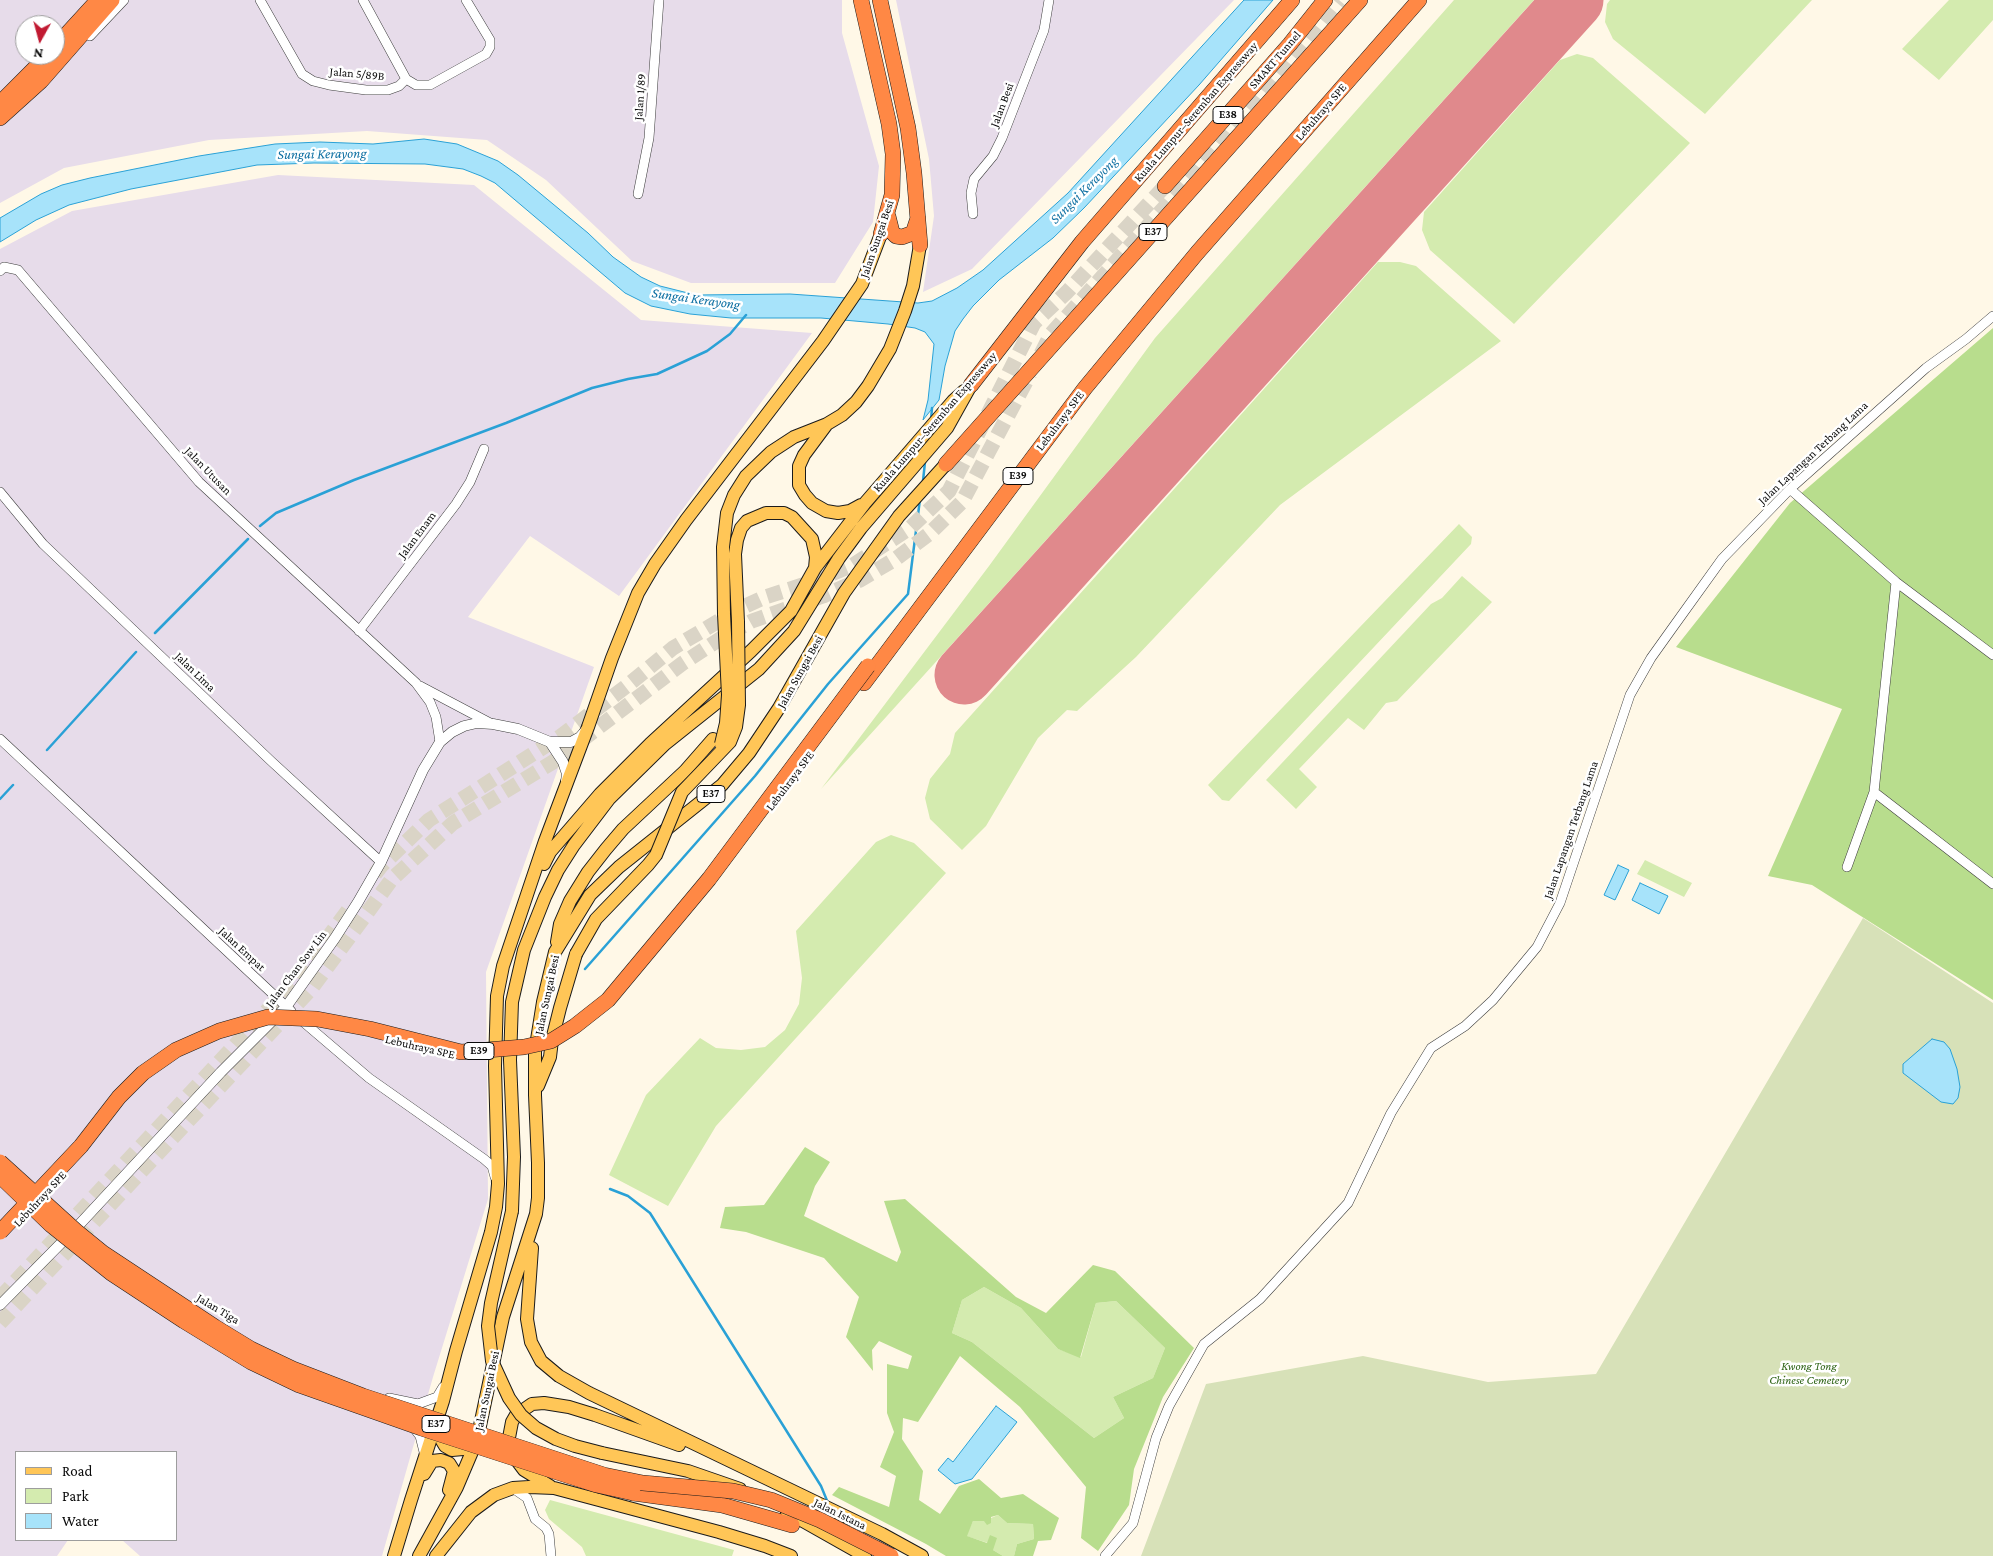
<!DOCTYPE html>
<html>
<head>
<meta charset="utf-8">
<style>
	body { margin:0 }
	#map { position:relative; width:1993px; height:1556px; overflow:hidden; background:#fff8e7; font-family:"Crimson Pro",serif }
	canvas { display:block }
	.legend { position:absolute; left:15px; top:1451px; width:162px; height:90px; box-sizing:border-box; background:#fff; border:1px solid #9d9d9d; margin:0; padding:6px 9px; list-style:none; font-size:15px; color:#0a0a0a }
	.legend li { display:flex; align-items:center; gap:10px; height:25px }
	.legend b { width:25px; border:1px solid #9d9d9d }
	.north { position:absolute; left:15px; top:15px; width:50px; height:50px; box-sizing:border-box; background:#fff; border:1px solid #9d9d9d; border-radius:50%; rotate:187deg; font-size:14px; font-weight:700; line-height:20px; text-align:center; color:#0a0a0a }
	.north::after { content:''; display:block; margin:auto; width:18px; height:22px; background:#c11a32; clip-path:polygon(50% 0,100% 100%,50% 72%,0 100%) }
</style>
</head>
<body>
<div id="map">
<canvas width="1993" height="1556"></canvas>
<ul class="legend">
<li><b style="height:6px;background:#ffc657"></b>Road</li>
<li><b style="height:14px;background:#d4ebaf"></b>Park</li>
<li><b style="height:14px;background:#a7e3fa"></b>Water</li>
</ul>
<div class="north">N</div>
</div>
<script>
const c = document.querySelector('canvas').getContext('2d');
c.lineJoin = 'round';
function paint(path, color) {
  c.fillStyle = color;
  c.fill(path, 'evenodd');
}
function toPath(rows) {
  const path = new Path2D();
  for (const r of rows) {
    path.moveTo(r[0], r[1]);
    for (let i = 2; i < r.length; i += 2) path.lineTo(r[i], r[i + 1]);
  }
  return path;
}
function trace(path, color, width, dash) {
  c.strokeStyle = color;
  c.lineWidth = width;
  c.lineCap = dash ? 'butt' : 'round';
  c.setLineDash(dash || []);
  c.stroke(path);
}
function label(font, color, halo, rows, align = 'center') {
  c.font = font + ' "Crimson Pro",serif';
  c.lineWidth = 5;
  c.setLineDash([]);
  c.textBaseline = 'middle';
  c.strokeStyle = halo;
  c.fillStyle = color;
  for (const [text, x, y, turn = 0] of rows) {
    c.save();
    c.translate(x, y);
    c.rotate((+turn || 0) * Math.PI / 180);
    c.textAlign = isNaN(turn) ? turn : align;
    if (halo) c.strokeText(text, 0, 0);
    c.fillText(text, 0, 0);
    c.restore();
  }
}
const industrial = toPath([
	[0,0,842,0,842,33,879,166,873,222,835,283,691,283,632,261,546,180,487,140,367,131,209,140,64,168,0,203],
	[25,25,55,25,55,55,25,55],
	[896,0,1234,0,972,269,923,292,934,216,929,159],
	[278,175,474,185,641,320,812,333,619,596,530,536,468,617,594,667,486,972,488,1199,433,1377,382,1556,140,1556,122,1540,176,1540,176,1452,16,1452,16,1540,68,1540,57,1556,0,1556,0,249,72,211]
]);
const green = toPath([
	[1454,0,1534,0,821,789,989,566,1155,338],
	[1610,0,1812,0,1705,114,1613,39,1605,22,1607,4],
	[1949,0,1993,0,1993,20,1939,80,1902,49],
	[1577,54,1593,58,1690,143,1514,324,1430,250,1422,230,1424,212,1560,60],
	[1378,262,1400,262,1416,266,1501,341,1280,505,1136,657,1077,711,1067,710,1038,738,986,826,962,850,930,819,925,798,930,779,950,754,955,733],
	[1459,524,1472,537,1471,544,1229,801,1222,800,1208,785],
	[1462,576,1492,602,1397,701,1386,703,1364,730,1348,718,1299,769,1317,787,1296,809,1266,780,1431,604,1442,598],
	[891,835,914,843,946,873,716,1126,668,1206,609,1175,646,1095,700,1038,716,1048,741,1050,765,1047,785,1030,799,1004,802,978,796,931,876,842],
	[1645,860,1692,883,1684,897,1637,874],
	[984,1287,1021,1308,1058,1349,1081,1357,1096,1303,1116,1301,1165,1348,1153,1378,1113,1397,1124,1418,1094,1438,972,1342,952,1333,962,1300],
	[550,1500,734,1550,732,1556,586,1556,582,1547,549,1519,545,1510],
	[998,1515,1007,1523,1033,1524,1034,1539,1017,1544,1014,1556,1003,1556,993,1550,991,1535,988,1543,966,1536,973,1521,984,1521]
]);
const forest = toPath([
	[1993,328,1993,1000,1812,885,1768,876,1842,709,1676,647,1790,503],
	[805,1147,830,1162,815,1186,804,1216,897,1262,901,1252,884,1201,905,1199,1016,1297,1046,1313,1093,1265,1115,1271,1194,1348,1163,1397,1134,1469,1129,1505,1098,1551,1081,1538,1086,1487,1020,1407,960,1356,918,1422,903,1418,902,1439,923,1471,919,1500,940,1514,959,1486,979,1479,1001,1498,1023,1494,1059,1518,1051,1540,1038,1541,1033,1556,1014,1556,1017,1544,1034,1539,1033,1524,1007,1523,998,1515,991,1517,991,1523,987,1525,984,1521,973,1521,967,1536,987,1543,990,1535,997,1538,993,1550,1003,1556,946,1556,926,1544,832,1495,839,1487,889,1507,896,1476,880,1467,894,1432,887,1413,887,1364,908,1369,912,1356,879,1341,872,1350,873,1371,846,1337,859,1297,824,1258,746,1232,720,1228,725,1207,764,1205],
	[984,1287,1021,1308,1058,1349,1080,1358,1096,1303,1116,1301,1165,1348,1153,1378,1113,1397,1124,1418,1094,1438,972,1342,952,1333,962,1300]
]);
const cemetery = toPath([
	[1863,918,1993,1003,1993,1556,1141,1556,1206,1384,1363,1356,1488,1382,1596,1374]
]);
const water = toPath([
	[1244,0,1273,0,1199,85,1084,208,1053,238,999,280,973,306,963,319,955,331,945,366,939,400,923,420,928,400,934,344,925,332,915,328,888,324,821,318,731,318,690,314,651,306,625,293,495,183,481,176,463,169,425,164,314,163,257,165,131,189,69,205,36,220,0,242,0,218,41,194,62,185,90,178,199,156,275,144,320,142,373,144,424,139,457,144,498,161,518,175,588,233,613,257,641,277,660,286,696,295,790,294,918,303,932,301,957,288,983,270,1068,193,1244,0],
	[1618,865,1629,870,1615,900,1604,895,1618,865],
	[1640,883,1668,896,1659,914,1632,900,1640,883],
	[1932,1039,1944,1042,1950,1049,1957,1069,1960,1087,1958,1098,1953,1104,1941,1102,1903,1073,1903,1064,1932,1039],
	[996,1406,1017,1422,972,1479,955,1484,938,1470,948,1458,953,1462,996,1406]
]);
const stream = toPath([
	[931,420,932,408],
	[923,481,925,462],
	[260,526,276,513,354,480,506,423,592,388,628,379,657,374,707,351,730,334,746,315],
	[155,633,248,539],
	[47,750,136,652],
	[0,799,13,785],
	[585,969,755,776,828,684,908,594,920,499],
	[610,1189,628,1196,650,1213,821,1486,828,1503]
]);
const runway = toPath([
	[964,675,1574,0]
]);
const motorwayTunnel = toPath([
	[1041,354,1051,334,1189,180,1339,0],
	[375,874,382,865,429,820,561,736,628,685,673,648,739,609,765,597,812,582,853,565,910,528,949,491,1034,323,1067,292,1165,186],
	[0,1298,301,974,352,905],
	[0,1323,311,989,392,879,453,823,553,762,683,663,720,639,752,621,823,596,860,580,897,558,929,534,962,502,1030,374]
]);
const minor = toPath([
	[260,0,302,74,313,81,329,85,366,90,388,90,399,86,406,79,416,85,430,85,486,54,490,47,490,40,466,0],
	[363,0,406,79],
	[90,36,124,0],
	[638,194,649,138,659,0],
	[973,214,971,193,974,179,993,156,1002,138,1044,30,1049,0],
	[0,271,4,267,18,270,199,482,416,683,430,702,436,717,440,742],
	[1790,489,1896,582,1993,655],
	[0,492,43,544,271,761,381,862],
	[1896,582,1874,792,1993,884],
	[359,631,456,504,470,482,484,449],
	[420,686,490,723],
	[0,739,291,1011],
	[1847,867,1874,792],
	[301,1020,369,1078,484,1159,492,1166,495,1177],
	[389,1398,418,1404,437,1397,443,1387],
	[413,1427,420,1436,425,1456],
	[514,1489,527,1498,535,1519,546,1528,549,1534,551,1556],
	[1105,1556,1133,1523,1156,1438,1169,1406,1204,1344,1260,1299,1348,1203,1391,1113,1431,1048,1465,1026,1493,1000,1537,947,1560,903,1630,695,1651,658,1671,630,1722,559,1790,489,1926,368,1966,339,1993,316]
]);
const tertiary = toPath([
	[550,742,563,762,567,774,566,781],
	[0,1305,77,1227,221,1072,286,1007,335,938,358,902,381,862,423,770,440,742,452,732,464,726,477,723,493,724,518,729,550,742,571,742,580,737,586,730]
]);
const primary = toPath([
	[827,424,804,455,799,466,799,485,805,495,812,503,826,511,838,513,850,511,861,505],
	[724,614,723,547,727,513,734,495,746,476,771,452,794,437,827,424,842,415,856,402,868,386,890,349,905,311,913,286,920,245],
	[738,622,735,554,737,540,741,528,747,521,766,513,784,513,792,517,812,539,816,557,815,568],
	[544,864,550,852,600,794,650,744,751,651,791,611,815,568,865,503,953,401,964,391],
	[557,942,560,924,570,901,588,872,606,849,623,829,685,771,713,739],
	[538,1086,550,1057,552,1040,560,1008,576,954],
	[512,1211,514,1157,510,1060,512,1002,524,950,545,897,558,870,574,845,609,799,665,744,759,669,794,631,839,558,861,528,947,428,971,385],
	[532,1248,527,1319,531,1342,541,1361,559,1376,589,1393,882,1534,922,1556],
	[444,1427,442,1441,445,1446,452,1450,463,1449,470,1436],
	[602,1453,688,1471,740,1489],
	[424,1474,432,1461,441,1460,449,1463,454,1471,449,1490],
	[550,1486,524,1470,512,1454,508,1443,512,1422,516,1415,532,1404,544,1403,569,1407,595,1415,679,1445],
	[787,1512,865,1556],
	[394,1556,411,1500,443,1401,456,1351,491,1232,496,1207,498,1184,495,1066,497,996,503,966,545,841,588,727,612,658,638,593,655,564,686,520,823,341,862,284,881,234],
	[419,1556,457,1487,477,1440,503,1317,536,1214,538,1198,538,1163,535,1095,535,1052,543,1002,555,952,590,895,619,867,722,785,749,753,779,708,844,593,899,516,946,464],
	[436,1556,471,1512,494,1495,513,1488,529,1487,554,1488,719,1532,765,1546,791,1556]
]);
const motorway = toPath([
	[861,0,889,124,893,154,892,195,881,234],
	[880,0,908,128,914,173,920,245],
	[55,47,98,0],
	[0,103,48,55],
	[0,118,41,81,112,0],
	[1165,186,1290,44,1325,0],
	[888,216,892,232,896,236,902,237,913,233,918,218],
	[971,385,1082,242,1292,0],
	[946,464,1360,0],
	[864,683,1085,388,1197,253,1419,0],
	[633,1493,722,1505,792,1525]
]);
const primaryBridge = toPath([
	[721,744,726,723,728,695,724,614],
	[576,954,596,919,648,865,656,855,682,792,730,742,736,727,739,705,738,622],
	[512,1211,491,1303,488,1326,492,1361,509,1398,521,1415,536,1428,556,1439,575,1446,602,1453]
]);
const motorwayBridge = toPath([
	[0,1162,76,1231,103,1253,215,1327,251,1349,293,1369,363,1396,604,1475,643,1483,733,1491,771,1500,820,1520,891,1556],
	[0,1176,51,1225,111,1273,184,1321,251,1362,299,1385,421,1428,597,1485,633,1493],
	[0,1232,81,1146,119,1097,143,1073,176,1050,219,1031,268,1017,317,1019,370,1029,461,1052,524,1047,551,1041,575,1026,608,1000,709,879,868,666]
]);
const shields = [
	[1228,115,30],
	[1153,232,28],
	[1018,476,30],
	[711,794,28],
	[479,1051,30],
	[436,1424,28]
];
const shieldNames = [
	["E38",1228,115],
	["E37",1153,232],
	["E39",1018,476],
	["E37",711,794],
	["E39",479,1051],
	["E37",436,1424]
];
const streetNames = [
	["SMART Tunnel",1275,60,-49],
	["Jalan 5/89B",357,74,5],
	["Jalan 1/89",640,97,-86],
	["Jalan Besi",1002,105,-69],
	["Kuala Lumpur–Seremban Expressway",1196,112,-49],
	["Lebuhraya SPE",1321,112,-49],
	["Jalan Sungai Besi",877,239,-71],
	["Lebuhraya SPE",1060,421,-53],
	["Kuala Lumpur–Seremban Expressway",935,422,-49],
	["Jalan Lapangan Terbang Lama",1813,453,-43],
	["Jalan Utusan",208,471,46],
	["Jalan Enam",417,535,-53],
	["Jalan Lima",195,672,44],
	["Jalan Sungai Besi",800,672,-61],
	["Lebuhraya SPE",790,781,-53],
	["Jalan Lapangan Terbang Lama",1571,830,-71],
	["Jalan Empat",242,949,43],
	["Jalan Chan Sow Lin",296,969,-53],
	["Jalan Sungai Besi",547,995,-78],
	["Lebuhraya SPE",420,1047,13],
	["Lebuhraya SPE",40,1199,-47],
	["Jalan Tiga",218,1309,31],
	["Jalan Sungai Besi",487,1391,-78],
	["Jalan Istana",840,1514,26]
];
const parkNames = [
	["Kwong Tong",1809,1366],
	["Chinese Cemetery",1809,1380]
];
const waterNames = [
	["Sungai Kerayong",322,154,-1],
	["Sungai Kerayong",1084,190,-45],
	["Sungai Kerayong",696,299,8]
];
paint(industrial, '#e7dcea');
paint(green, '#d4ebaf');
paint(forest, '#b8dd8d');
paint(cemetery, '#d7e1b8');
paint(water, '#a7e3fa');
trace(water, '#2aa1d6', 1);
trace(stream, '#2aa1d6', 2.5);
trace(runway, '#e0898c', 59);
trace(motorwayTunnel, '#dad4c6', 15, [15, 8]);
trace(minor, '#3d3d3d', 10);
trace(tertiary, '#3d3d3d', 11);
trace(primary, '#1b1b1b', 14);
trace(motorway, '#1b1b1b', 16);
trace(minor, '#fff', 9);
trace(tertiary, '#fff', 10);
trace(primary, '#ffc657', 12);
trace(motorway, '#ff8845', 15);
trace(primaryBridge, '#1b1b1b', 14, []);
trace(motorwayBridge, '#1b1b1b', 16, []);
trace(primaryBridge, '#ffc657', 12);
trace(motorwayBridge, '#ff8845', 15);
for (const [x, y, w] of shields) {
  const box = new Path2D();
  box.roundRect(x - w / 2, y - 8.5, w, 17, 4);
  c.fillStyle = '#fff';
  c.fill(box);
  trace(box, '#0a0a0a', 1);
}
label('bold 11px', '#0a0a0a', null, shieldNames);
label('12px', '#0a0a0a', '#fff', streetNames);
label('italic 12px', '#2f6417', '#fff', parkNames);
label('italic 14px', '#0d6fa2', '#fff', waterNames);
</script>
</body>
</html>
